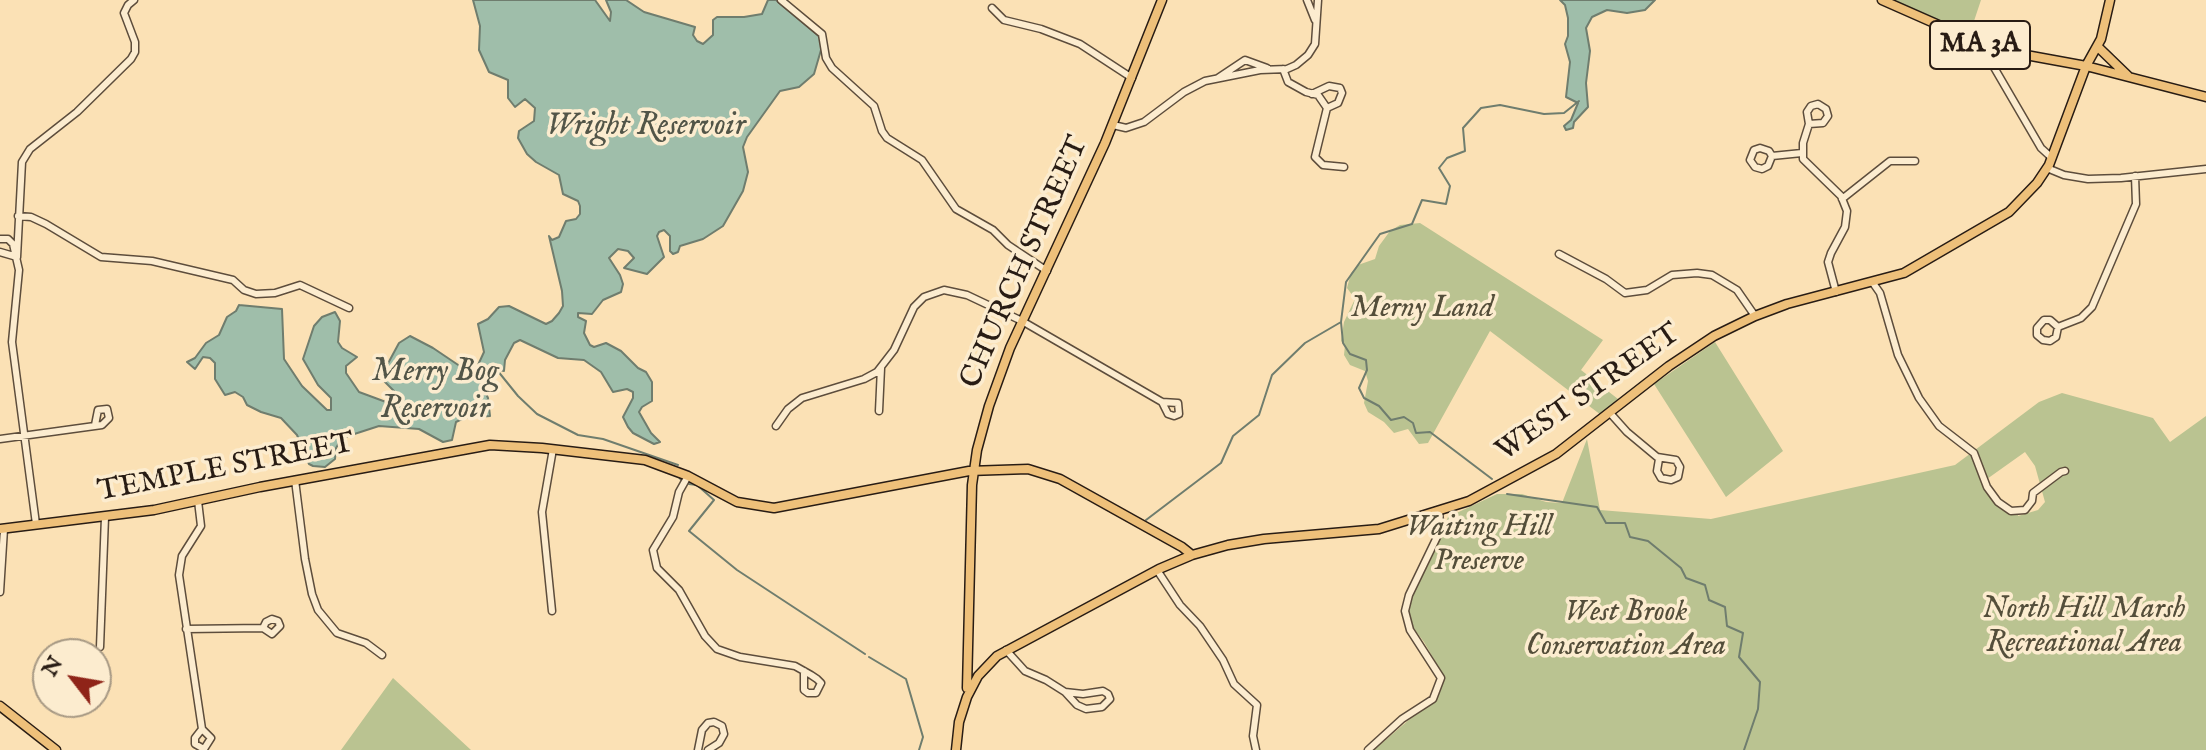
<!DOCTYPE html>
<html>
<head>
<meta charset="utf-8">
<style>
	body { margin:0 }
	#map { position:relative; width:2206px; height:750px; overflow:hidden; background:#fbe1b5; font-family:"IM FELL English",serif }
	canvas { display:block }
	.north { position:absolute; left:32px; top:638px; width:80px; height:80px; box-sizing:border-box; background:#fceccf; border:2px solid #a79984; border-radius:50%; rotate:301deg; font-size:22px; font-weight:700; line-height:32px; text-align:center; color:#281c14 }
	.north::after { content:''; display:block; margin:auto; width:28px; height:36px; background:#8f2418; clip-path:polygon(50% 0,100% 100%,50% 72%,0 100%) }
</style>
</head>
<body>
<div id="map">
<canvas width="2206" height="750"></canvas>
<div class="north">N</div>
</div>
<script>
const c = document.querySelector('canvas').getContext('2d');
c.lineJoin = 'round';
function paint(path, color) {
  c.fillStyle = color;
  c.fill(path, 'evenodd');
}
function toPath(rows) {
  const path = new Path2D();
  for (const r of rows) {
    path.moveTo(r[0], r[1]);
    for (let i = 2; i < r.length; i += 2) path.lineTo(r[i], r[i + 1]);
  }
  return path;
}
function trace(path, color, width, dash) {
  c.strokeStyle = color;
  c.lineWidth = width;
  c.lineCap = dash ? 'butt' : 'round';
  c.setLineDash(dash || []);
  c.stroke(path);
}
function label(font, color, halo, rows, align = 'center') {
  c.font = font + ' "IM FELL English",serif';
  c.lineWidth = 7;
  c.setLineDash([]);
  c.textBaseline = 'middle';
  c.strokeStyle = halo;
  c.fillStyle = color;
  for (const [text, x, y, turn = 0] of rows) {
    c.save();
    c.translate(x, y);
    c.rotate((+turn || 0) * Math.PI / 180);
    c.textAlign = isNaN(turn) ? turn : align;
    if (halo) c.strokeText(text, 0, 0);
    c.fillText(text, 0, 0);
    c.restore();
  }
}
const green = toPath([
	[1892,0,1981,0,1969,36],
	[1420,223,1603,340,1581,370,1618,399,1601,415,1490,331,1428,443,1419,444,1408,429,1394,433,1384,422,1368,412,1364,403,1368,381,1365,371,1350,365,1344,355,1345,345,1341,341,1344,322,1355,299,1347,288,1351,273,1358,265,1375,259,1379,246,1390,231,1400,225],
	[1715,342,1783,451,1726,497,1654,384],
	[2062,393,2153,418,2170,442,2206,416,2206,750,1374,750,1433,699,1439,668,1424,642,1408,621,1407,614,1410,601,1433,555,1448,517,1497,494,1522,494,1546,502,1562,503,1587,439,1600,510,1711,519,1955,465,2039,402],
	[2025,452,2035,466,2045,502,2038,510,2018,516,2019,509,2007,506,1994,495,1987,479],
	[393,678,471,750,341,750]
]);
const water = toPath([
	[473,0,595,0,610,21,611,12,606,0,626,0,644,12,695,27,693,35,697,41,703,44,713,35,713,20,717,17,744,17,762,14,768,0,776,0,821,38,821,50,814,74,799,87,780,91,747,137,743,147,748,172,743,191,723,226,703,239,680,246,678,252,673,254,670,251,670,236,664,230,659,232,657,236,664,257,647,274,624,268,634,258,628,251,618,249,609,258,620,275,623,284,621,292,603,300,592,314,578,313,578,317,586,321,584,333,590,345,594,347,606,343,621,351,638,368,646,372,652,382,652,401,642,407,639,412,651,433,660,442,654,444,633,433,628,427,623,417,633,398,633,392,627,389,613,392,601,372,584,360,558,358,520,340,514,343,505,360,504,371,493,368,484,369,478,365,484,352,478,324,488,319,499,307,509,306,546,324,552,321,559,313,563,306,562,291,549,236,552,240,559,237,566,221,576,219,580,214,580,206,578,201,563,194,559,175,536,162,527,154,518,138,519,131,534,121,535,108,525,99,515,107,508,98,508,80,489,72,479,50,480,26,473,0],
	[1560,0,1655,0,1645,10,1627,13,1607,10,1592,17,1586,28,1590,51,1586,83,1588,107,1574,122,1573,128,1566,130,1564,126,1571,120,1578,103,1566,97,1570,62,1565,44,1568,36,1568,18,1565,5,1560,0],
	[239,305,282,309,284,359,302,386,327,410,331,410,331,398,318,385,303,359,314,326,322,317,335,312,340,321,338,342,342,348,357,357,346,366,346,373,359,392,386,402,398,400,397,394,385,382,385,369,399,343,410,336,433,348,479,379,488,398,490,416,464,418,456,422,452,440,443,442,419,429,379,426,342,438,336,448,335,459,325,467,313,466,309,464,297,435,281,418,261,412,247,405,243,397,235,392,225,395,215,379,215,363,210,358,203,357,195,369,187,362,195,358,206,343,219,335,227,317,236,311,239,305]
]);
const stream = toPath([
	[497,370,518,396,537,414,578,435,603,439,678,465],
	[679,477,681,480],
	[1492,479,1430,432,1416,433,1413,423,1404,417,1391,420,1379,406,1364,398,1359,388,1367,370,1366,360,1350,354,1343,343,1341,322,1346,282,1380,234,1412,224,1422,200,1446,204,1450,186,1439,168,1447,158,1465,151,1463,128,1481,108,1500,105,1544,114,1564,113,1579,101],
	[689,484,697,485,714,500,689,531,737,570,865,654],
	[1507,494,1597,507,1606,523,1625,523,1630,537,1648,541,1681,568,1686,578,1705,585,1709,600,1725,607,1727,626,1743,633,1739,657,1760,682,1758,709,1744,750],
	[1146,520,1221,463,1233,436,1259,415,1272,375,1305,343,1341,322],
	[869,657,906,679,923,737,919,750]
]);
const minor = toPath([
	[781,0,822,34,826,58,832,68,874,106,882,131,887,138,922,160,956,209,993,230,1008,245,1047,271],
	[1307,0,1315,20],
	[992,8,1004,20,1041,29,1080,44,1132,78],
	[1981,45,2041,148,2052,158],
	[1283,69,1288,82,1306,92,1318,95,1327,108],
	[1218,78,1245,60,1267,68],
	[1312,94,1329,86,1340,88,1342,93,1338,103,1327,108],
	[1327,108,1315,157,1323,165,1344,167],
	[1809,124,1807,112,1811,106,1818,104,1826,109,1828,116,1823,123,1809,124,1803,143,1803,159,1841,196,1847,211,1845,227,1831,253,1828,262,1836,292],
	[1113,125,1126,128,1144,122,1184,92,1205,81,1260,70,1287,69,1296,65,1308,55,1315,44,1318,0],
	[1772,156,1769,151,1760,148,1754,150,1750,160,1755,167,1762,169,1768,166,1772,156,1802,153],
	[2047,168,2064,175,2088,179,2121,178,2206,169],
	[1842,199,1890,161,1915,161],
	[18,216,31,217,46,224,101,257,152,261,233,280,244,290,256,294,275,293,300,285,349,308],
	[0,239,8,239,13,244,19,270,12,342,36,524],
	[0,252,17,257],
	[1559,254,1606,279,1625,293,1647,290,1672,275,1697,273,1712,275,1737,290,1755,316],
	[17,257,22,162,30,149,77,112,131,59,135,52,135,42,124,13,128,5,134,0],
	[1873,283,1880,293,1898,355,1919,398,1939,426,1974,453,1987,487,1998,502,2011,511,2025,510,2032,501,2033,493,2061,472,2065,471],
	[2058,327,2056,337,2050,341,2043,340,2037,335,2037,328,2044,320,2050,320,2058,327,2081,318,2092,307,2136,204,2135,176],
	[1162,402,1178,403,1179,414,1174,416,1168,414,1162,402],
	[879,411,881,368],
	[1610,413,1627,432,1657,457,1676,460,1680,467,1678,477,1671,480,1661,478,1657,471,1659,459],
	[776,426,788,409,802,398,864,379,877,372,894,350,914,307,924,297,944,290,967,295,1022,321,1162,402],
	[0,439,102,425,109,418,107,409,98,410,95,425],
	[688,476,679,492,673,517,653,550,657,568,679,590,705,636,717,649,740,657,795,666,811,675,817,679,821,683,816,693,808,693,804,690,804,671],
	[295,480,305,559,312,594,318,610,337,633,366,643,382,655],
	[198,501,201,526,182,556,179,575,202,729,211,738,204,749,195,744,195,738,202,729],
	[1157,570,1180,605,1200,626,1223,660,1234,684,1257,705,1253,736,1256,750],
	[0,592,4,529],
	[552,611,542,512,553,449],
	[186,629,263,628,266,622,272,619,278,621,280,626,272,634,263,628],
	[100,647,105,517],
	[1006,650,1025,671,1046,680,1065,692,1083,694,1103,691,1108,694,1110,699,1102,707,1086,709,1077,705,1065,692],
	[698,750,702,730,708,723,714,722,722,726,724,734,719,743,708,750],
	[1368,750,1402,719,1433,699,1441,678,1410,630,1405,611,1409,595,1437,537,1440,523,1439,512]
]);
const major = toPath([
	[1882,0,1993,49,2086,66,2206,97],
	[2098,47,2128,76],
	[0,529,154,510,260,487,490,445,542,448,645,460,688,476,737,502,774,508,969,471,1028,469,1060,479,1182,547,1192,555],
	[967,688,972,485,977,450,989,406,1010,348,1105,143,1162,0],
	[0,706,56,750],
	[956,750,959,722,967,697,978,676,997,656,1159,569,1192,555,1228,545,1264,539,1379,529,1469,501,1556,454,1669,366,1714,336,1755,316,1787,304,1904,273,2009,212,2037,183,2049,165,2086,66,2101,39,2110,0]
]);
const shields = [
	[1980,45,100]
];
const shieldNames = [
	["MA 3A",1980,45]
];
const streetNames = [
	["CHURCH STREET",1026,263,-66],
	["WEST STREET",1589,394,-35],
	["TEMPLE STREET",226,469,-11]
];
const parkNames = [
	["Merny Land",1422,310],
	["Waiting Hill",1479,529],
	["Preserve",1479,563],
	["North Hill Marsh",2084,611],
	["Recreational Area",2084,645],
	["West Brook",1626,614],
	["Conservation Area",1626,648]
];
const waterNames = [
	["Wright Reservoir",646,127],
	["Merry Bog",435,373],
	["Reservoir",435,410]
];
paint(green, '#bac391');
paint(water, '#9fbeaa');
trace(water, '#6f7d6e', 2);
trace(stream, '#6f7d6e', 2);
trace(minor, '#5d4d3c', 9);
trace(major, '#281c14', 11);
trace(minor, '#fceccf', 6);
trace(major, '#eec07a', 8);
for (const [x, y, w] of shields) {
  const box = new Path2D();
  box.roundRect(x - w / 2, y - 24, w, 48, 6);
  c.fillStyle = '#fceccf';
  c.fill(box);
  trace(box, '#281c14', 2);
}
label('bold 28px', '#281c14', null, shieldNames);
label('30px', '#281c14', '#fceccf', streetNames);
label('italic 30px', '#544e3a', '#fceccf', parkNames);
label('italic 32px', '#525548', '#fceccf', waterNames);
</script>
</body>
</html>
